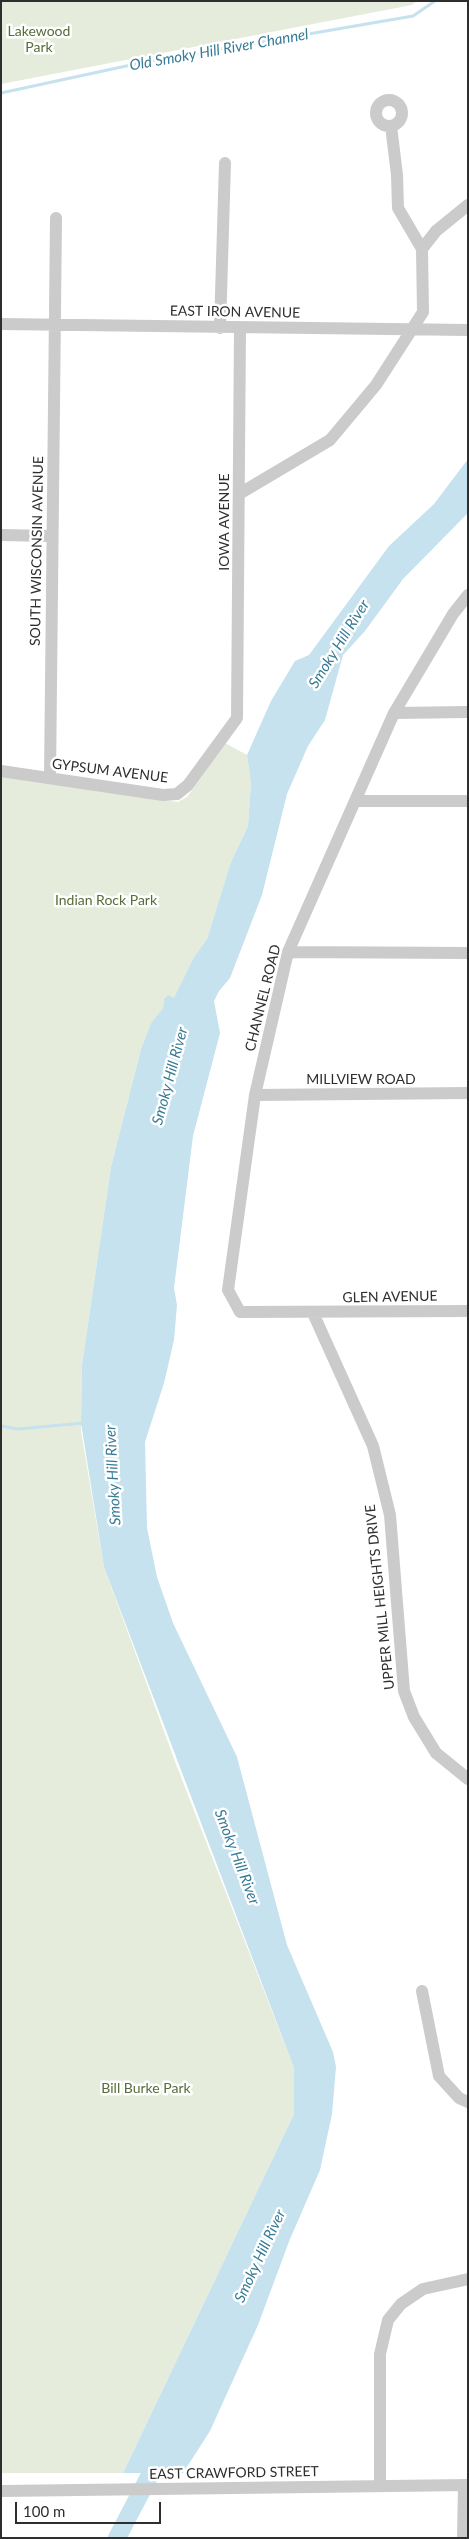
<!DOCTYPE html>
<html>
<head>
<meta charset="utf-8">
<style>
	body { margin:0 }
	#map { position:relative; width:469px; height:2539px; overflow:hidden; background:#fff; font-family:Lato,sans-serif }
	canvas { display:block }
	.frame { position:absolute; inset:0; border:2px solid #2e2e2e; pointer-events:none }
	.scale { position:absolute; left:15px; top:2502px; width:146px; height:22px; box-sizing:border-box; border:2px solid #2e2e2e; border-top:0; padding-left:6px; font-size:15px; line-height:18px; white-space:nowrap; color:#2e2e2e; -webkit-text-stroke:4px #fff; paint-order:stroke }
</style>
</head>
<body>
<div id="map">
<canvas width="469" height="2539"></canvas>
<div class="frame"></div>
<div class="scale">100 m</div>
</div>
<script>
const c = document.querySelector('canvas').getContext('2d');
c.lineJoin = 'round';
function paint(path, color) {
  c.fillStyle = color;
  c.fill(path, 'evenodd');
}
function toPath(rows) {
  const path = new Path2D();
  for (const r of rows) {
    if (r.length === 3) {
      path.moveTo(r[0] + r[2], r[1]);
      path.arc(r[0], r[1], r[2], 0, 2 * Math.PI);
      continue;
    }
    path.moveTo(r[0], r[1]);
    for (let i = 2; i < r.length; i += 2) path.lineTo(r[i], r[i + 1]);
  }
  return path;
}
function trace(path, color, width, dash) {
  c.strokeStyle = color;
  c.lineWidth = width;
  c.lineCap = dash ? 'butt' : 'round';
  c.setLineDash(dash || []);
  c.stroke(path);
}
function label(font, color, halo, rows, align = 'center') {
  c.font = font + ' Lato,sans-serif';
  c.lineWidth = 5;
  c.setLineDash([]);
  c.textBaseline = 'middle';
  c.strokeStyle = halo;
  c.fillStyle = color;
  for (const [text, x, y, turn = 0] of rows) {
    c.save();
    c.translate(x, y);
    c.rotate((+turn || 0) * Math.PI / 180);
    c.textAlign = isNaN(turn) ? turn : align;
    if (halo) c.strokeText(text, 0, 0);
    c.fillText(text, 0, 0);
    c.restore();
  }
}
const green = toPath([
	[1,1,417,1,412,5,1,84],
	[225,743,247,755,251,783,248,826,231,862,207,939,194,957,174,999,164,999,163,1008,151,1023,141,1049,111,1167,82,1365,81,1431,104,1567,176,1764,294,2068,294,2114,123,2473,1,2473,1,776,178,802,187,797]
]);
const water = toPath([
	[468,459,468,513,403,579,365,631,343,655,325,720,308,746,287,794,262,895,230,978,219,991,214,1001,220,1033,193,1136,174,1288,177,1305,174,1340,164,1383,145,1442,147,1528,157,1577,173,1623,237,1757,287,1945,333,2052,336,2067,332,2114,320,2170,290,2239,258,2325,210,2431,183,2473,123,2473,294,2114,294,2068,104,1567,81,1423,82,1365,111,1167,141,1049,151,1023,163,1008,164,999,168,995,174,998,194,957,207,939,231,862,248,826,251,783,247,755,271,701,295,661,309,655,389,546,434,504]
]);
const stream = toPath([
	[1,93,140,63,413,16,435,1],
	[1,1426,18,1429,84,1423]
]);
const river = toPath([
	[117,2538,162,2452]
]);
const minor = toPath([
	[389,113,13],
	[391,126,397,175,398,208,422,249],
	[422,249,436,231,468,205],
	[1,324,468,330],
	[220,328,225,163],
	[239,494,330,440,376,385,423,312,422,249],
	[1,535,51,536],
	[468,595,453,614,394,713,288,952,255,1095,228,1290,240,1312,468,1311],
	[394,713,468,712],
	[1,771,163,795,177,794,188,785,237,718,240,327],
	[50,778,56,218],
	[355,801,468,801],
	[288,952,468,953],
	[255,1095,468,1093],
	[313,1313,373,1446,390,1515,404,1691,414,1717,436,1753,468,1779],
	[422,1991,439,2076,459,2098,468,2102],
	[380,2486,380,2354,388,2320,401,2304,423,2289,468,2279],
	[1,2491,468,2485],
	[463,2538,464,2485]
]);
const parkNames = [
	["Lakewood",39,31],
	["Park",39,47],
	["Indian Rock Park",106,900],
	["Bill Burke Park",146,2088]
];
const streetNames = [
	["EAST IRON AVENUE",235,312,1],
	["IOWA AVENUE",224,522,-90],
	["SOUTH WISCONSIN AVENUE",37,551,-89],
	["GYPSUM AVENUE",110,771,7],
	["CHANNEL ROAD",263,998,-76],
	["MILLVIEW ROAD",361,1079],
	["GLEN AVENUE",390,1297,-1],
	["UPPER MILL HEIGHTS DRIVE",380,1597,-96],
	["EAST CRAWFORD STREET",234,2473,-1]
];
const waterNames = [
	["Old Smoky Hill River Channel",219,50,-10],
	["Smoky Hill River",339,644,-58],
	["Smoky Hill River",170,1076,-75],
	["Smoky Hill River",113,1475,-93],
	["Smoky Hill River",237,1857,69],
	["Smoky Hill River",260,2256,-65]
];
paint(green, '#e6ecdb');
paint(water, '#c5e2ee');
trace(stream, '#c5e2ee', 3);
trace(river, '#c5e2ee', 18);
trace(minor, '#cbcbcb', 12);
label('14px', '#576c38', '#fff', parkNames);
label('14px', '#2e2e2e', '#fff', streetNames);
label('italic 15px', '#377b95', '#fff', waterNames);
</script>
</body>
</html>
